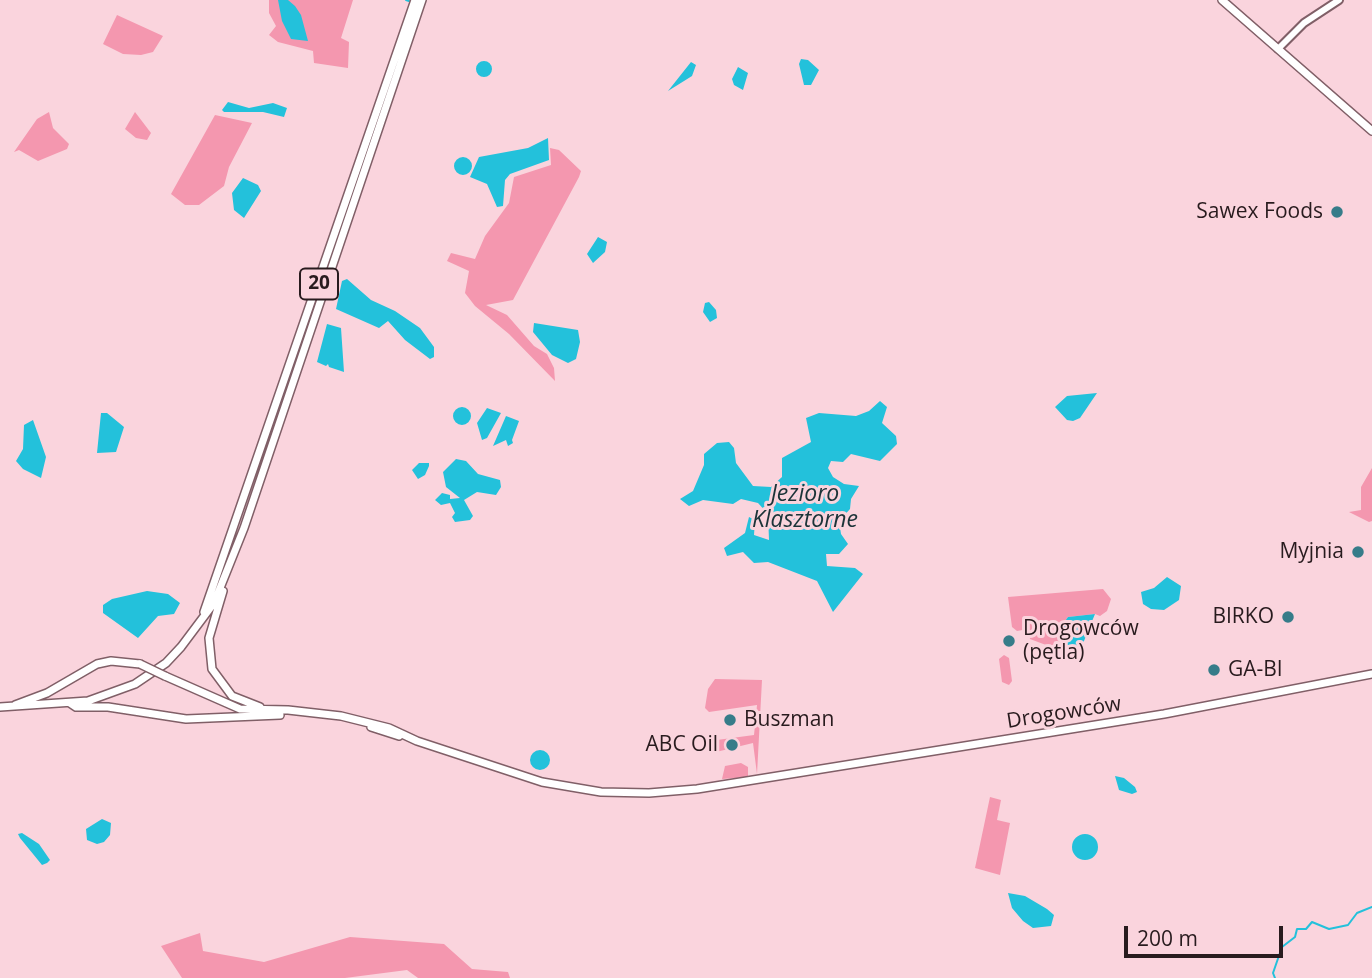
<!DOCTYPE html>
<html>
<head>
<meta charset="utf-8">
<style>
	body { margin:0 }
	#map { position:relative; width:1372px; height:978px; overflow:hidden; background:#fad4dd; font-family:"Open Sans",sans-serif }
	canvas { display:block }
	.scale { position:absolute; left:1124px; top:926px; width:159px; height:32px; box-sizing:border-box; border:4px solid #281b1e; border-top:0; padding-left:9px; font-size:21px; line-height:24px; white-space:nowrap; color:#281b1e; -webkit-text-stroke:5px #fad4dd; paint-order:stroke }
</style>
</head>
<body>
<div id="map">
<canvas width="1372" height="978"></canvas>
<div class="scale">200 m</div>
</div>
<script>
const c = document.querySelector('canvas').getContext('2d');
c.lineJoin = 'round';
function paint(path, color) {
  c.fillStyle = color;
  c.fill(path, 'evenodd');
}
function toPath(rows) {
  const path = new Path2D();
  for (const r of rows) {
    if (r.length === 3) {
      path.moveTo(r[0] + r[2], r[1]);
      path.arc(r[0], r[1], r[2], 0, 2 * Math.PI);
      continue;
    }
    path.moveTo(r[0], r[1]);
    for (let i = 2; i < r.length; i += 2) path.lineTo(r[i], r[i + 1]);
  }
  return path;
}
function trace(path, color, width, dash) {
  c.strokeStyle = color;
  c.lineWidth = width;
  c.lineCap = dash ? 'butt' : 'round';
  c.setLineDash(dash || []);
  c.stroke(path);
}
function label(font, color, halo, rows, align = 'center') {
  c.font = font + ' "Open Sans",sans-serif';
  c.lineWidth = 6;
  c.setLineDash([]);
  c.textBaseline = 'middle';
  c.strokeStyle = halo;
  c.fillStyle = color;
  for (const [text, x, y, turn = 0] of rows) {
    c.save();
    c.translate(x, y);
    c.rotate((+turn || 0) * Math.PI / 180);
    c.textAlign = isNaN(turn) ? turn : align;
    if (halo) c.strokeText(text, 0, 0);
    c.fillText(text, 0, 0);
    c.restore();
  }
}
const green = toPath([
	[269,0,353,0,341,38,349,42,348,68,314,63,313,51,278,42,269,35,276,26,269,13],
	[117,15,163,36,153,52,141,55,123,54,103,44],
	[49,112,53,128,69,144,67,149,38,161,19,150,14,152,37,119],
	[135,112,151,133,147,140,136,138,125,129],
	[215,115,252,123,229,167,224,186,199,205,185,205,171,194],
	[550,148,559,150,581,171,579,177,513,300,486,305,507,315,534,346,547,354,554,368,555,381,509,334,475,306,465,293,469,271,447,261,451,253,475,259,485,236,509,203,514,177,551,165],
	[1372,468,1372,521,1369,522,1349,512,1361,510,1361,487],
	[1103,589,1111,599,1107,611,1100,616,1095,614,1068,617,1060,628,1064,648,1078,647,1078,653,1062,651,1030,639,1028,629,1017,631,1012,627,1008,597],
	[1004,655,1009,658,1012,681,1009,685,1002,682,999,659],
	[715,679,762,680,757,774,753,743,716,752,717,740,754,735,757,705,709,712,705,708,708,689],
	[741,763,748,767,748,777,722,779,725,766],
	[990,797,1001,800,997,820,1010,823,1000,875,975,868],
	[200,933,203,951,264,962,350,937,444,944,472,969,508,972,510,978,418,978,407,970,345,978,182,978,161,946]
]);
const water = toPath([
	[278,0,288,0,295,6,301,15,308,41,291,39,282,21],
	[801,59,808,60,819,70,811,85,804,85,799,64],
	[484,69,8],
	[691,62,696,65,692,76,668,91],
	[738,67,748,73,743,90,734,85,732,79],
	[228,102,249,108,273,103,287,108,284,117,263,112,224,112,222,110],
	[548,138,549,160,510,174,505,180,503,206,497,207,487,184,470,177,479,157,528,148],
	[463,166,9],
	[243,178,258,185,261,191,244,218,234,210,232,193],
	[598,237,607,242,605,252,593,263,587,254],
	[347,279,371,300,395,311,420,328,434,347,434,357,430,359,405,340,388,321,379,328,336,309,342,281],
	[709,302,716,310,717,318,710,322,703,312,705,303],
	[534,323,578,330,580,342,576,359,568,363,552,355,533,332],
	[327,324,341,328,344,372,329,367,328,364,326,366,317,362],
	[1097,393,1080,418,1073,421,1067,420,1055,407,1067,396],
	[880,401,887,407,882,423,896,436,897,444,880,461,851,454,843,462,831,461,828,468,833,477,844,484,859,486,851,499,850,509,839,521,841,534,848,544,839,554,826,554,827,566,855,568,863,574,833,612,817,581,768,562,754,563,743,552,727,556,724,548,745,533,749,517,755,520,754,535,769,540,768,514,758,503,741,499,733,504,703,500,689,506,680,499,693,491,704,465,704,454,717,443,729,442,734,448,736,463,753,486,771,487,782,477,782,458,811,442,806,418,819,413,856,416,869,411],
	[462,416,9],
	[487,408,501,413,487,438,482,440,477,423],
	[101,413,107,413,124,427,116,452,97,453],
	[506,416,519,421,512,440,513,443,508,446,506,440,493,446],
	[33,420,46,457,41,478,23,469,16,461,23,449,24,425],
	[456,459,466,461,478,474,500,480,501,487,496,495,477,492,464,500,473,516,470,520,455,522,452,517,455,513,450,503,441,505,435,500,442,493,450,495,450,499,460,498,446,487,443,472],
	[419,463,429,463,429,466,425,475,418,479,412,470],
	[1167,577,1181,586,1179,600,1164,610,1151,609,1143,604,1141,592,1154,588],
	[147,591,168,594,180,603,174,614,158,616,138,638,103,613,103,605,112,599],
	[1095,614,1084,641,1078,647,1064,648,1060,628,1068,617],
	[540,760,10],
	[1115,776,1124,778,1135,787,1137,792,1132,794,1119,790],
	[102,819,111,823,110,835,104,842,97,844,87,840,86,829],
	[22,833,39,844,50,860,47,863,42,865,20,838,18,834],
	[1085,847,13],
	[1008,893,1025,896,1047,909,1054,915,1051,926,1033,928,1023,921,1012,908]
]);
const stream = toPath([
	[406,0,409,1],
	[1275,978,1273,973,1282,947,1295,937,1297,929,1306,929,1312,922,1329,929,1348,925,1357,913,1372,907]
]);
const minor = toPath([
	[1278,49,1304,23,1339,0]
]);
const major = toPath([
	[1222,0,1372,131],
	[223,591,209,638,212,669,232,696,260,707],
	[204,612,415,0],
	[165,676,240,709,288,710,341,716,389,728,417,741,542,782,601,792,649,793,697,789,1164,714,1372,674],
	[70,703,76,707,108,707,186,719,280,715],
	[15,705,47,693,97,664,111,661,140,664],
	[0,707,88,701,135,684,166,663,181,647,214,603,244,528,422,0],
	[371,727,399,736]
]);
const majorBridge = toPath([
	[140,664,165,676]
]);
const markers = [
	[1337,212,7,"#367c89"],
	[1358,552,7,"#367c89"],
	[1288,617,7,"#367c89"],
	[1009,641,7,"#367c89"],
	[1214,670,7,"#367c89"],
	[730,720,7,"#367c89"],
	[732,745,7,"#367c89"]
];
const shields = [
	[319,284,38]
];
const shieldNames = [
	["20",319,284]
];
const poiNames = [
	["Sawex Foods",1323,212],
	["Myjnia",1344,552],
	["BIRKO",1274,617],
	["Drogowców",1023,629,"left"],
	["(pętla)",1023,653,"left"],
	["GA-BI",1228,670,"left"],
	["Buszman",744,720,"left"],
	["ABC Oil",718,745]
];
const streetNames = [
	["Drogowców",1064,713,-9]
];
const waterNames = [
	["Jezioro",805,494],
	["Klasztorne",805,520]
];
paint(green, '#f497af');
paint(water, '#23c1db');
trace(stream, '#23c1db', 2);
trace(minor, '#805f67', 10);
trace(major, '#805f67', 10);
trace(minor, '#fff', 6);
trace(major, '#fff', 7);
trace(majorBridge, '#805f67', 10, []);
trace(majorBridge, '#fff', 7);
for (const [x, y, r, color] of markers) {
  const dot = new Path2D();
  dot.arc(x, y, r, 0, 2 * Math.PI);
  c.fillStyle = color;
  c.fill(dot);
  trace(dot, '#fad4dd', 2.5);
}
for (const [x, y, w] of shields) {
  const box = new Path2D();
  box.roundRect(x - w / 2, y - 15.5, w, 31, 5);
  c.fillStyle = '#fad4dd';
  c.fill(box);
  trace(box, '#281b1e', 2);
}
label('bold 19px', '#281b1e', null, shieldNames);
label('21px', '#281b1e', '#fad4dd', poiNames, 'right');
label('21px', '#281b1e', '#fad4dd', streetNames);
label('italic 23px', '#1b3338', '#fad4dd', waterNames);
</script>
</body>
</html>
